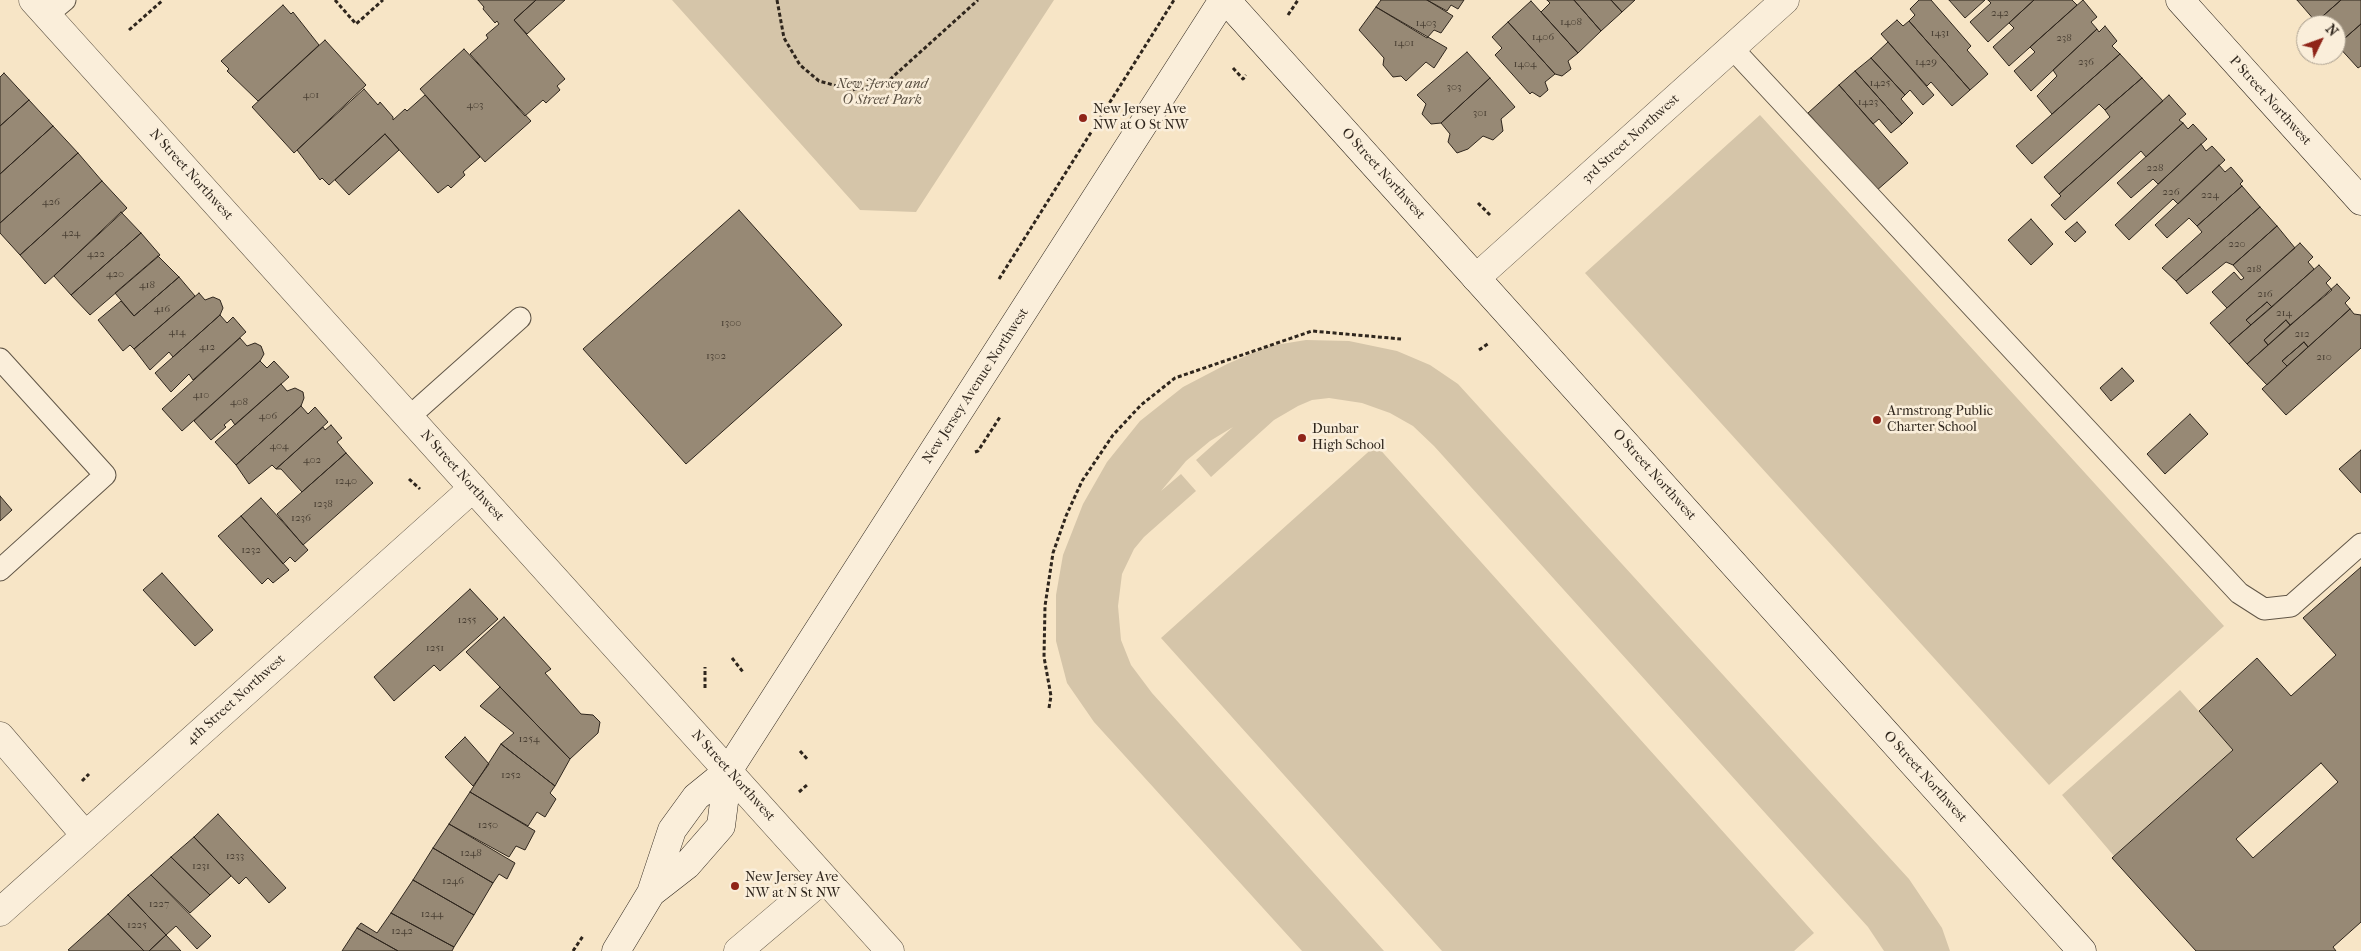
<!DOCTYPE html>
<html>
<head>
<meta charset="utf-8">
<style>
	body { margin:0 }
	#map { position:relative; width:2361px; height:951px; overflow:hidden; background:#f7e5c6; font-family:"IM FELL French Canon",serif }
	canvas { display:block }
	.north { position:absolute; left:2296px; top:15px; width:50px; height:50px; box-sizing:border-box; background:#faeeda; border:1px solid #a99e8e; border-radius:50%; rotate:48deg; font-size:14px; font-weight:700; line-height:20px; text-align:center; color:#2f261d }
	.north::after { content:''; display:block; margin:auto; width:18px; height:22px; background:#8f2418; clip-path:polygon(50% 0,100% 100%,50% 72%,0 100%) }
</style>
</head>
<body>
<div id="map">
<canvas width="2361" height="951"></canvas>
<div class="north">N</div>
</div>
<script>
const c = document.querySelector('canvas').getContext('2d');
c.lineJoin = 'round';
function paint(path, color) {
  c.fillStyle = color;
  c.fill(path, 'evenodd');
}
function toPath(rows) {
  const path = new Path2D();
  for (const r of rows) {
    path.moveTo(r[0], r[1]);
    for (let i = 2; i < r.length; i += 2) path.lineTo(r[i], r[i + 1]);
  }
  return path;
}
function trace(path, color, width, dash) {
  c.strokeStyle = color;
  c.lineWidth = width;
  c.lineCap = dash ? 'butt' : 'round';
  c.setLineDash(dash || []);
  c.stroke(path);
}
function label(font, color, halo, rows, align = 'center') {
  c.font = font + ' "IM FELL French Canon",serif';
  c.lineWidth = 5;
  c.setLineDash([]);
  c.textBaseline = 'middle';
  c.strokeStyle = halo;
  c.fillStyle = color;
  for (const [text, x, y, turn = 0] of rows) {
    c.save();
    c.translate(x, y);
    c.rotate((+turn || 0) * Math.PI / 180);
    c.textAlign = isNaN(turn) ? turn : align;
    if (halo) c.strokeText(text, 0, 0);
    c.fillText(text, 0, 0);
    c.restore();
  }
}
const green = toPath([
	[672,0,1054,0,916,212,860,210],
	[1760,115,2224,626,2049,785,1585,273],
	[1306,340,1349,341,1397,351,1430,365,1458,384,1909,879,1942,928,1950,951,1884,951,1868,927,1434,446,1413,426,1390,413,1362,403,1329,398,1312,400,1298,406,1274,420,1211,477,1196,460,1233,427,1210,441,1186,461,1161,491,1181,474,1196,491,1144,537,1134,549,1122,574,1118,606,1121,640,1131,665,1152,693,1384,951,1302,951,1094,722,1067,683,1056,641,1056,595,1063,555,1083,504,1107,462,1140,421,1183,387,1227,364,1269,346],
	[1376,445,1814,933,1794,951,1442,951,1161,638],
	[2180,690,2233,750,2114,856,2062,795]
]);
const building = toPath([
	[478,0,536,0,514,20,565,79,557,86,560,90,546,103,543,100,525,116,470,54,488,38,486,35,499,24,497,21,495,23,483,9,484,7,478,0],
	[536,0,565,0,527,34,514,20,536,0],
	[1381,0,1427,0,1453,16,1441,33,1434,30,1427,38,1376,7,1381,0],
	[1427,0,1464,0,1458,9,1451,5,1447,11,1427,0],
	[1547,0,1574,0,1601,31,1578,53,1541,12,1550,3,1547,0],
	[1574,0,1611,0,1622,12,1601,31,1574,0],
	[1611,0,1635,0,1622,12,1611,0],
	[1919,0,1931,0,1971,46,1967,50,1988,74,1970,90,1909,21,1915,15,1910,9,1919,0],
	[1949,0,1985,0,1965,18,1949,0],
	[1988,0,2034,0,1988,42,1970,22,1991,3,1988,0],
	[2034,0,2072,0,2077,5,2009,66,1993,47,2014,28,2009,23,2034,0],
	[2083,0,2097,17,2091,22,2097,29,2031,91,2014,71,2035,52,2030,47,2083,0],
	[2297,0,2341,0,2316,22,2297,0],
	[2341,0,2361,0,2361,24,2337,45,2336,25,2319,25,2316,22,2341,0],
	[1531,1,1578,53,1568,61,1571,69,1562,76,1555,74,1508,22,1531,1],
	[283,5,291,14,293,12,319,45,258,101,227,71,229,69,221,61,283,5],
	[1376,7,1447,48,1434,68,1426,62,1406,81,1401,76,1393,77,1383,65,1384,58,1359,30,1376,7],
	[1897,20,1903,26,1909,21,1970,90,1952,106,1931,82,1927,86,1881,34,1897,20],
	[1508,22,1555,74,1545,82,1548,90,1540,97,1532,92,1530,94,1495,55,1502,48,1492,37,1508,22],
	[2361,24,2361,66,2358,68,2337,45,2361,24],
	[2105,26,2117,41,2112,46,2120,54,2052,114,2037,96,2057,76,2053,70,2097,29,2099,32,2105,26],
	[325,40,366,85,294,153,252,107,325,40],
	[1888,42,1934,95,1923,105,1910,90,1905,95,1871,58,1888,42],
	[464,49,531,121,485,162,420,89,464,49],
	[1467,52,1490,78,1441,123,1431,124,1422,114,1426,104,1417,95,1467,52],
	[2120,54,2142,78,2105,110,2099,104,2032,164,2016,146,2120,54],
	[1871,58,1905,95,1901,99,1913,113,1902,124,1855,71,1871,58],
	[1855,71,1902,124,1891,133,1879,119,1873,124,1839,85,1855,71],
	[4,73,29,100,0,126,0,77,4,73],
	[1490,78,1515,107,1501,119,1503,131,1493,140,1483,136,1468,149,1457,153,1448,142,1450,134,1441,123,1490,78],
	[2142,78,2163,101,2059,194,2044,177,2110,117,2105,110,2142,78],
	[1839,85,1908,163,1876,191,1808,113,1839,85],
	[364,89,378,105,380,102,393,117,393,120,405,109,407,111,425,95,480,157,463,172,465,175,451,188,448,185,438,193,385,134,329,185,322,178,320,180,297,150,364,89],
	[2169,95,2186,114,2179,120,2183,123,2146,157,2141,151,2065,220,2051,205,2061,196,2059,194,2169,95],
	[29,100,53,126,0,174,0,126,29,100],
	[2183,123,2188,129,2193,124,2207,139,2158,184,2153,179,2131,198,2117,183,2183,123],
	[53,126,78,153,0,223,0,174,53,126],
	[385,134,399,150,349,195,335,180,385,134],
	[2201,144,2206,151,2212,146,2225,160,2178,204,2173,199,2129,240,2115,225,2201,144],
	[78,153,102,181,20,255,0,233,0,223,78,153],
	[2219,165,2225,172,2231,167,2243,181,2240,184,2242,186,2197,226,2189,218,2167,238,2155,225,2219,165],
	[102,181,127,208,45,284,20,255,102,181],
	[2242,186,2260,207,2176,281,2162,268,2202,232,2197,226,2242,186],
	[2260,207,2277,226,2233,265,2226,262,2187,294,2176,281,2260,207],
	[739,210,842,325,686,464,583,349,739,210],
	[121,212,141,233,71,295,54,276,121,212],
	[2031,219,2053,244,2031,265,2008,240,2031,219],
	[2077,222,2086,232,2075,242,2065,232,2077,222],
	[2277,226,2295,248,2227,308,2212,292,2234,272,2241,280,2244,278,2233,265,2277,226],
	[141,233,160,255,90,315,71,295,141,233],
	[2300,243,2313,257,2308,262,2314,269,2272,307,2267,302,2246,320,2251,325,2229,344,2210,323,2300,243],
	[158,256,179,277,134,316,115,293,158,256],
	[2319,265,2331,278,2326,283,2332,290,2290,325,2286,320,2264,340,2268,345,2247,364,2229,344,2319,265],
	[179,277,195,296,134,349,130,345,123,351,98,320,121,301,134,316,179,277],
	[2337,284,2350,298,2345,303,2350,309,2308,347,2304,342,2282,361,2287,366,2267,385,2247,364,2337,284],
	[199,293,205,300,213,297,220,300,223,308,220,315,173,357,169,352,150,370,134,349,199,293],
	[2267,302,2272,307,2251,325,2246,320,2267,302],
	[2350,309,2354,314,2361,315,2361,348,2286,415,2262,389,2350,309],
	[220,315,227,323,233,317,246,332,193,380,189,374,171,392,155,373,220,315],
	[2286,320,2290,325,2268,345,2264,340,2286,320],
	[240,338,247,346,255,343,261,346,264,354,260,361,182,431,162,409,240,338],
	[2304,342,2308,347,2287,366,2282,361,2304,342],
	[260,361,267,368,274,361,289,377,235,425,231,419,224,425,226,427,211,440,194,421,260,361],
	[2122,368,2134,381,2111,401,2100,388,2122,368],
	[281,384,287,391,295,388,303,392,304,398,301,406,236,465,215,442,281,384],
	[301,406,308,414,315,407,328,422,276,469,272,465,249,484,236,465,301,406],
	[2190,414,2208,434,2165,474,2147,454,2190,414],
	[331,425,342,438,337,442,346,453,302,492,281,469,276,469,323,427,325,430,331,425],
	[2361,450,2361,493,2339,469,2361,450],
	[346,453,373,483,303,545,277,514,346,453],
	[0,496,12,510,0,521,0,496],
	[261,498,308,550,295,562,290,557,283,564,241,516,261,498],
	[241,516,289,570,273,583,268,578,262,584,218,536,241,516],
	[2361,567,2361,922,2333,947,2336,951,2196,951,2112,858,2233,750,2199,711,2257,658,2291,696,2336,655,2303,618,2361,567],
	[2321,763,2338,782,2253,858,2236,839,2321,763],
	[162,573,213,630,195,646,143,590,162,573],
	[470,589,498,619,440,671,434,665,394,701,374,677,470,589],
	[504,617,551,669,545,673,581,714,593,715,600,722,598,733,570,759,466,652,504,617],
	[500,687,570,759,555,786,501,744,514,733,480,706,500,687],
	[465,737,489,764,473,786,445,757,465,737],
	[501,744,555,786,550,793,556,799,545,817,537,812,528,826,470,792,501,744],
	[470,792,535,831,525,850,516,846,509,857,449,824,470,792],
	[218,814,286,888,269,903,246,877,239,884,194,837,218,814],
	[449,824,515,863,507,879,499,874,493,883,433,848,449,824],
	[194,837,231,876,210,895,171,857,194,837],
	[433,848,493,883,474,915,413,880,433,848],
	[171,857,210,895,190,913,151,875,171,857],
	[151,875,211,936,197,949,176,926,166,935,128,895,151,875],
	[413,880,474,915,454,947,391,913,413,880],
	[128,895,166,935,149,951,144,951,108,914,128,895],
	[391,913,454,947,452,951,398,951,357,928,361,923,377,933,391,913],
	[108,914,144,951,70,951,68,950,108,914],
	[357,928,398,951,342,951,357,928],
	[166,935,181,951,149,951,166,935]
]);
const path = toPath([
	[335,0,356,24,383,0],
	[777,0,784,38,800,65,819,81,852,90,886,83,978,0],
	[1288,15,1298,0],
	[129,30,163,0],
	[1233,68,1243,79,1246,75],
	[1478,203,1490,215],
	[999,279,1174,0],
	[1479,350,1489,343],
	[975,452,978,451,1000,417],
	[409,479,420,489],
	[732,658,743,672],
	[705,688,705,667],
	[1049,708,1051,696,1044,657,1045,606,1053,553,1066,516,1082,481,1113,435,1141,405,1175,378,1312,331,1401,339],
	[800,751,808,760],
	[82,781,89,774],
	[799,792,807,785],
	[573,951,583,936]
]);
const lane = toPath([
	[47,15,65,0],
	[1732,48,2239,593,2264,609,2291,606,2361,544],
	[0,359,105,475,0,570],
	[409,417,520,318]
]);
const street = toPath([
	[33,0,890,951],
	[1476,278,1785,0],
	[0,736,85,835],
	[0,912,473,488],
	[738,951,824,878]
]);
const secondary = toPath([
	[1226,0,2082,951],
	[2180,0,2361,201],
	[651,893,687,865,721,826,728,771],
	[616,951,651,893,672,830,696,797,728,771,1223,0]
]);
const markers = [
	[1083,118,5,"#8f2418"],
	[1877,420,5,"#8f2418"],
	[1302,438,5,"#8f2418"],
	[735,886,5,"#8f2418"]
];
const numberNames = [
	["242",2000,13],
	["1408",1571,22],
	["1403",1426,23],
	["1431",1940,33],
	["1406",1543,37],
	["238",2064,38],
	["1401",1404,43],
	["1429",1926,62],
	["236",2086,62],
	["1404",1525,64],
	["1425",1880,83],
	["303",1454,87],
	["401",311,95],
	["1423",1868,102],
	["403",475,105],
	["301",1480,113],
	["228",2155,168],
	["226",2171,192],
	["224",2210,195],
	["426",51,202],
	["424",71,233],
	["220",2237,244],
	["422",96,254],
	["218",2254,269],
	["420",115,274],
	["418",147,285],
	["216",2265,294],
	["416",162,309],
	["214",2284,313],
	["1300",731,323],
	["414",177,332],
	["212",2302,334],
	["412",207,347],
	["1302",716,356],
	["210",2324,357],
	["410",201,395],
	["408",239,402],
	["406",268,416],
	["404",279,446],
	["402",312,460],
	["1240",346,481],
	["1238",323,504],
	["1236",301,518],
	["1232",251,550],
	["1255",467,620],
	["1251",435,648],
	["1254",529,739],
	["1252",511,775],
	["1250",488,825],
	["1248",471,853],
	["1233",235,856],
	["1231",201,866],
	["1246",453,881],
	["1227",159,904],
	["1244",432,914],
	["1225",137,925],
	["1242",402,931]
];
const parkNames = [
	["New Jersey and",882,85],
	["O Street Park",882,101]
];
const streetNames = [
	["P Street Northwest",2270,101,48],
	["3rd Street Northwest",1631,139,-42],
	["O Street Northwest",1383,174,48],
	["N Street Northwest",191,175,48],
	["New Jersey Avenue Northwest",976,386,-57],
	["O Street Northwest",1654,475,48],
	["N Street Northwest",462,476,48],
	["4th Street Northwest",236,700,-42],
	["N Street Northwest",733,776,48],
	["O Street Northwest",1925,777,48]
];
const poiNames = [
	["New Jersey Ave",1093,110],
	["NW at O St NW",1093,126],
	["Armstrong Public",1887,412],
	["Charter School",1887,428],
	["Dunbar",1312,430],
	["High School",1312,446],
	["New Jersey Ave",745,878],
	["NW at N St NW",745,894]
];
paint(green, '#d5c5a9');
paint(building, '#978975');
trace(building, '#2f261d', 1);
trace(lane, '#615647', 23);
trace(street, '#615647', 29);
trace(secondary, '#2f261d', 29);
trace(path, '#2f261d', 3, [4, 2.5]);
trace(lane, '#faeeda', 21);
trace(street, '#faeeda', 28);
trace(secondary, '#faeeda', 28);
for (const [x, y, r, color] of markers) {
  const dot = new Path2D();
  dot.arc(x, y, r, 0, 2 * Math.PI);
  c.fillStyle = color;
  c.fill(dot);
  trace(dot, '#faeeda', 2);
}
label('11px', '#493f33', null, numberNames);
label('italic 14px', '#584e40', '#faeeda', parkNames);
label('14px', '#2f261d', '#faeeda', streetNames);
label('14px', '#2f261d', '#faeeda', poiNames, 'left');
</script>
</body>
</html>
